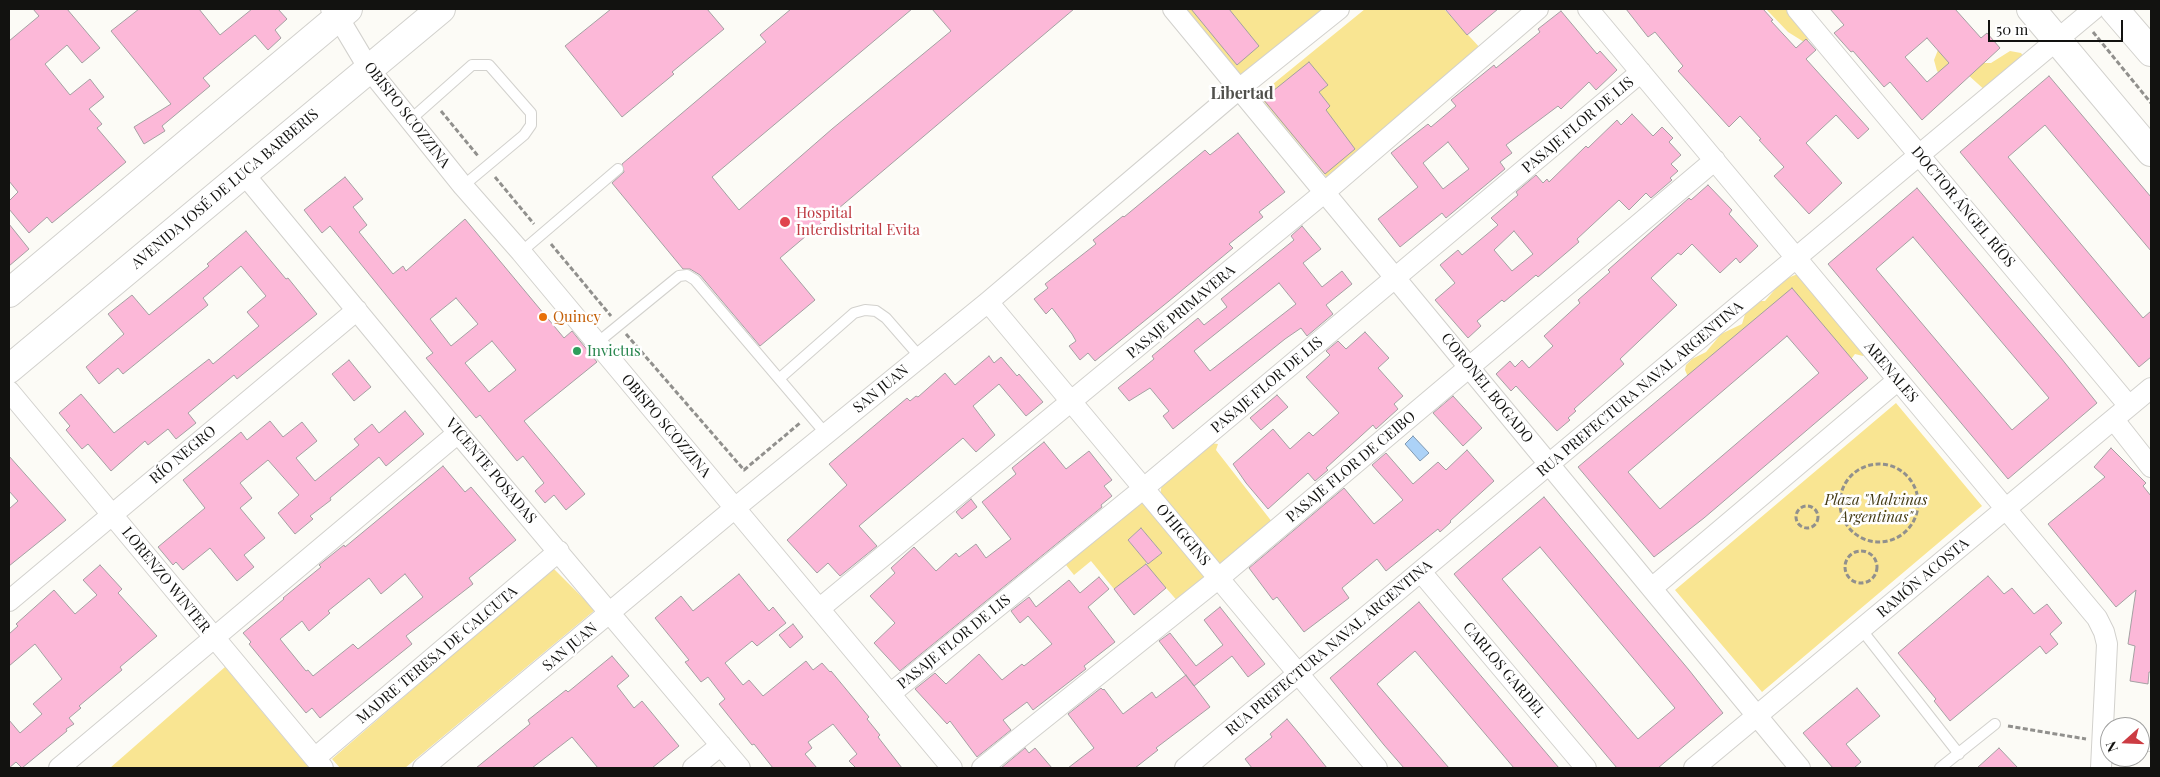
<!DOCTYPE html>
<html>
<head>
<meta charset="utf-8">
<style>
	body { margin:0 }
	#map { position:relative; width:2160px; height:777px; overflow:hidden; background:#fcfbf6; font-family:"Playfair Display",serif }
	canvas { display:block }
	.frame { position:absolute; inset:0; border:10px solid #121210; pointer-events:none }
	.north { position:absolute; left:2100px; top:717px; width:50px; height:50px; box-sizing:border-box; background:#fff; border:1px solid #a0a09f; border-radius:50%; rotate:250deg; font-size:14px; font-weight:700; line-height:20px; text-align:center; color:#121210 }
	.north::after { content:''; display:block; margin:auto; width:18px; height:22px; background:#cc3c43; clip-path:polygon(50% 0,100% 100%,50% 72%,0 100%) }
	.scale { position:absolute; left:1988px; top:20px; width:135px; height:22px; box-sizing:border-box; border:2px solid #121210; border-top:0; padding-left:6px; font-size:15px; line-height:18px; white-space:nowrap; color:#121210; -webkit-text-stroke:4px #fff; paint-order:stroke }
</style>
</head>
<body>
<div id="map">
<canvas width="2160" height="777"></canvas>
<div class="frame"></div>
<div class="north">N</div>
<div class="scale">50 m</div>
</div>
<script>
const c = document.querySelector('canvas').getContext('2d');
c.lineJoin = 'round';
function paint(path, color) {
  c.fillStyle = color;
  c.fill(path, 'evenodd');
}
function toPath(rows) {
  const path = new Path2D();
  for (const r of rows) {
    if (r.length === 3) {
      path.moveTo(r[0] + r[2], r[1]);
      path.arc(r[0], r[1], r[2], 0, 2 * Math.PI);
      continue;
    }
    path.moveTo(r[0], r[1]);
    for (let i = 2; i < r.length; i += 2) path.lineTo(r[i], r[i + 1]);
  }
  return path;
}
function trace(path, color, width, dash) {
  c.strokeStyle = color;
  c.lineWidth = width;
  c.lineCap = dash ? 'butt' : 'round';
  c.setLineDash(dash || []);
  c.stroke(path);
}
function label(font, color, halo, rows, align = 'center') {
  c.font = font + ' "Playfair Display",serif';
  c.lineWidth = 5;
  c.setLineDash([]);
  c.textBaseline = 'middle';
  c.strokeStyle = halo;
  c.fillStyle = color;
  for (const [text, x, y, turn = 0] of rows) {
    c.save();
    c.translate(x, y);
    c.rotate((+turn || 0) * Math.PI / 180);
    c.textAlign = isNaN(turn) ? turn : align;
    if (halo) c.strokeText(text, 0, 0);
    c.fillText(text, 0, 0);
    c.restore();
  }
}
const green = toPath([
	[1184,9,1334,9,1264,82,1258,86,1249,85],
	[1365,9,1444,9,1483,51,1329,180,1260,97,1262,93],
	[1766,9,1789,9,1809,31,1808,41,1804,42,1788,32],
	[1940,45,1984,63,1991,63,2010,51,2021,53,2023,56,1987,92,1967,74,1942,76,1937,71,1934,60],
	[1800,273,1843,330,1865,354,1863,356,1855,354,1849,362,1811,320,1688,377,1685,370,1686,365,1692,359,1706,352,1721,334,1742,324,1747,308,1760,301,1765,301,1783,280],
	[1896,403,1982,506,1762,692,1675,590],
	[1209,443,1218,444,1216,450,1276,527,1225,571,1160,496,1162,483],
	[1142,499,1210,579,1180,604,1146,565,1114,589,1091,561,1074,575,1066,565],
	[1141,528,1162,553,1146,565,1146,561,1128,540],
	[553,568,595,610,405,768,340,768,332,759],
	[225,667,309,768,110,768]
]);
const water = toPath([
	[1413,436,1429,453,1420,461,1405,444,1413,436]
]);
const building = toPath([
	[33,9,67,9,100,48,82,63,67,45,45,64,70,95,90,79,104,97,89,109,102,124,97,128,126,162,52,223,47,217,29,233,9,209,9,201,18,192,9,181,9,41,39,16,33,9],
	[139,9,199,9,220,35,252,9,278,9,287,19,275,30,281,38,268,50,255,35,203,78,210,86,162,126,165,131,144,144,134,127,171,104,111,31,139,9],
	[611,9,707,9,724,29,672,72,674,74,622,117,565,46,611,9],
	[791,9,912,9,712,177,739,210,832,129,951,31,932,9,1074,9,780,258,815,300,760,346,700,275,690,269,683,269,612,183,624,172,622,164,766,42,760,35,791,9],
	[1191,9,1229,9,1259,46,1237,65,1191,9],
	[1445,9,1498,9,1467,35,1445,9],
	[1626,9,1763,9,1773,20,1771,21,1796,48,1806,39,1816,50,1806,59,1869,129,1858,139,1836,115,1806,143,1842,183,1809,214,1774,176,1784,167,1759,140,1761,139,1740,116,1729,127,1678,71,1683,66,1655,32,1648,37,1626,9],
	[1830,9,1955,9,1981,38,1987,33,2000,48,1922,120,1890,82,1884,87,1853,51,1851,52,1834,33,1844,25,1830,9],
	[1927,38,1949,63,1927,82,1905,57,1927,38],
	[1561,11,1597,54,1600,51,1617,70,1596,90,1589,82,1561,109,1558,106,1506,145,1512,153,1500,162,1505,169,1446,218,1442,213,1400,247,1378,219,1418,187,1391,153,1428,124,1431,127,1456,106,1451,100,1494,65,1496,68,1540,32,1538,29,1561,11],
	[1448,142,1469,169,1443,189,1423,163,1448,142],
	[1309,62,1328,85,1319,92,1330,106,1326,110,1355,149,1325,174,1263,99,1309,62],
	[2049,76,2151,197,2151,251,2045,125,2008,157,2143,318,2151,311,2151,357,2139,367,1960,152,2049,76],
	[1632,114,1653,136,1662,127,1673,138,1669,142,1681,155,1671,164,1678,171,1670,178,1672,180,1651,198,1646,193,1629,210,1619,200,1577,239,1579,242,1538,277,1536,275,1504,302,1502,300,1477,321,1481,326,1468,338,1435,300,1455,283,1440,265,1458,250,1462,255,1498,225,1491,218,1518,195,1516,192,1536,175,1543,183,1547,179,1549,182,1586,146,1588,148,1617,120,1621,125,1632,114],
	[1514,231,1533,254,1512,271,1494,250,1514,231],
	[1238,133,1285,192,1259,212,1263,217,1229,244,1233,248,1169,301,1095,361,1088,353,1080,360,1069,346,1076,341,1072,334,1052,308,1046,314,1034,299,1048,288,1045,284,1096,244,1093,240,1123,216,1124,217,1205,150,1210,155,1238,133],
	[345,177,363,199,353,207,367,225,359,232,393,274,403,266,406,271,465,219,564,338,572,331,597,362,524,421,585,494,566,510,554,495,545,503,535,491,544,483,523,456,517,461,480,415,476,418,426,358,433,353,330,226,322,233,304,210,345,177],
	[456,298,478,324,451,346,430,319,456,298],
	[492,341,516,370,489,392,465,363,492,341],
	[1708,185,1732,210,1729,214,1758,246,1740,263,1736,258,1720,273,1692,244,1681,255,1678,253,1651,278,1677,305,1620,359,1624,364,1574,409,1576,411,1568,418,1570,420,1557,431,1516,386,1511,391,1496,374,1510,361,1515,367,1522,360,1529,368,1553,346,1544,336,1580,303,1578,300,1610,272,1608,270,1689,198,1691,200,1708,185],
	[1917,188,2061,358,2097,403,2008,479,1828,264,1917,188],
	[1913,237,2049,398,2012,430,1876,269,1913,237],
	[9,224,29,249,9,266,9,224],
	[1302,226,1321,249,1303,263,1322,287,1342,271,1352,284,1326,305,1333,314,1307,336,1301,328,1285,339,1173,429,1163,416,1169,411,1150,388,1129,401,1118,388,1154,359,1152,356,1198,318,1204,325,1227,307,1221,299,1294,240,1291,236,1302,226],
	[1279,283,1296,304,1210,371,1194,351,1279,283],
	[246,231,286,279,288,278,317,314,237,379,234,375,188,413,196,423,176,439,168,429,148,445,145,441,111,471,88,444,82,449,66,430,70,426,59,413,81,394,114,433,209,359,213,364,259,326,247,312,266,296,241,266,203,298,208,305,123,374,118,368,99,384,86,367,124,334,108,314,132,295,149,315,209,266,207,264,246,231],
	[1792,288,1868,378,1704,518,1654,557,1578,467,1792,288],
	[1787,336,1819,373,1660,509,1628,472,1787,336],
	[1365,332,1389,358,1378,368,1403,396,1394,404,1398,409,1376,429,1373,425,1326,468,1328,470,1315,481,1308,473,1268,509,1246,483,1233,464,1273,429,1290,449,1309,432,1313,436,1339,413,1306,377,1330,355,1326,351,1338,341,1346,349,1365,332],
	[989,356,994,363,1001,357,1017,376,1019,374,1043,402,1026,416,999,384,973,406,995,435,976,452,963,438,859,526,877,546,840,576,828,563,817,573,787,540,847,485,829,464,907,398,910,401,916,396,918,397,945,373,955,385,989,356],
	[349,360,371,387,354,401,332,374,349,360],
	[1277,395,1288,407,1261,430,1250,418,1277,395],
	[1453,396,1482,428,1463,446,1433,413,1453,396],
	[405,411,424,434,386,466,379,457,330,498,331,500,310,516,313,519,295,534,278,513,299,495,268,460,240,483,252,498,240,508,265,538,244,555,254,567,237,581,210,548,183,570,176,562,173,565,158,547,205,508,183,480,241,432,247,440,270,421,283,437,302,422,317,441,296,458,315,481,359,445,354,439,372,424,379,433,405,411],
	[1044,442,1066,469,1089,451,1112,480,1104,486,1112,496,1101,505,1102,507,900,671,874,643,895,623,870,596,895,573,891,568,914,547,936,571,956,553,959,557,976,544,986,558,1011,539,982,502,1016,474,1012,468,1044,442],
	[2111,448,2146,483,2143,486,2151,496,2151,672,2149,672,2148,684,2130,681,2135,646,2128,644,2136,590,2116,607,2048,524,2105,477,2094,467,2111,448],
	[1467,450,1494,481,1450,521,1451,522,1440,532,1438,529,1386,571,1377,559,1342,588,1349,598,1304,632,1277,597,1273,600,1249,568,1344,488,1374,524,1403,500,1372,465,1386,453,1413,484,1438,462,1446,470,1467,450],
	[9,456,66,520,9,566,9,509,18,501,9,491,9,456],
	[443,466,465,492,471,487,516,540,469,578,473,584,406,636,412,644,320,718,312,708,306,713,249,644,251,642,243,633,284,599,283,598,321,567,319,565,344,545,345,547,443,466],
	[405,574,423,597,358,649,353,644,313,676,308,670,306,671,280,639,302,621,309,631,330,613,328,611,369,578,381,594,405,574],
	[1544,497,1689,670,1723,713,1658,768,1617,768,1454,574,1544,497],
	[1540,547,1675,708,1638,739,1502,579,1540,547],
	[971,499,977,507,962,519,956,512,971,499],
	[1141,528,1162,553,1148,564,1128,540,1141,528],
	[1146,564,1166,588,1134,615,1114,589,1146,564],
	[100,565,122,589,118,593,157,636,120,667,122,670,79,706,81,708,69,718,74,724,66,729,67,731,22,768,16,762,9,768,9,720,20,733,42,714,33,704,62,679,35,644,9,666,9,634,18,626,16,624,54,590,75,614,97,595,83,580,100,565],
	[739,574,769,611,773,607,786,623,757,646,752,641,725,663,743,685,749,680,763,696,806,661,813,670,822,663,830,672,831,671,869,717,867,719,880,735,878,737,902,768,856,768,849,761,857,754,833,724,808,742,812,748,805,754,817,768,773,768,754,744,752,745,719,704,725,699,708,677,701,682,685,662,689,660,655,618,681,596,693,611,739,574],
	[1988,576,2004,594,2012,588,2034,614,2047,604,2062,623,2050,634,2058,644,2046,654,2040,646,1950,721,1934,701,1936,699,1898,653,1988,576],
	[1099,577,1109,589,1088,607,1115,642,1084,666,1086,669,1033,710,1027,702,1003,720,1011,730,977,757,950,721,947,724,915,689,935,673,946,684,979,654,1002,680,1022,664,1024,666,1052,644,1028,616,1020,623,1011,611,1029,597,1036,607,1069,580,1080,593,1099,577],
	[1419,602,1465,657,1559,768,1514,768,1415,651,1377,684,1449,768,1404,768,1384,745,1330,678,1419,602],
	[1220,607,1265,664,1248,677,1232,656,1194,686,1159,641,1170,633,1196,666,1223,645,1204,620,1220,607],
	[793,624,803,637,790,648,779,635,793,624],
	[612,656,629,676,617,686,634,708,642,701,679,746,652,768,598,768,572,737,532,768,476,768,530,724,528,720,566,690,568,692,612,656],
	[1186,675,1210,707,1156,748,1158,750,1135,768,1068,768,1094,748,1068,714,1101,688,1103,690,1104,689,1123,714,1152,692,1156,698,1186,675],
	[1857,688,1880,716,1846,744,1861,762,1854,768,1833,768,1803,733,1857,688],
	[1287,719,1303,738,1327,768,1252,768,1245,759,1272,737,1270,734,1287,719],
	[1025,748,1029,753,1035,748,1052,768,1001,768,1025,748],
	[1999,748,2018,768,1977,768,1999,748]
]);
const path = toPath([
	[2093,32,2151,103],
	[441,111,478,156],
	[495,177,534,224],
	[551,244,611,316],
	[626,334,744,470,800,423],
	[1879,503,39],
	[1807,517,11],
	[1861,567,16],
	[2008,726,2086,739]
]);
const lane = toPath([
	[410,120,472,65,489,65,531,113,531,125,524,135,463,186],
	[521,252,618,169],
	[597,343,679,276,687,275,695,280,826,434],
	[780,378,854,313,865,310,876,311,886,318,920,357],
	[1861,629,1959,754],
	[2140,745,2151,746],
	[1940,768,1995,724]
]);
const street = toPath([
	[331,9,338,17,369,69,463,186,521,252,952,768],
	[1173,9,1800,768],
	[1588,9,2097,618,2104,632,2107,644,2101,768],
	[1797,9,2129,406],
	[244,174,458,433,740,768],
	[988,302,1377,768],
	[9,391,323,768],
	[2114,420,2151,467],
	[1421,572,1586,768],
	[1652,588,1898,380],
	[9,601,357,310],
	[819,609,1325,192,1538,9],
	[890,694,1144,488,1641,72],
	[315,758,559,551],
	[59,768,458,433],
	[423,768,735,508,988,302,1239,89,1339,9],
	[693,768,721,745],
	[982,768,1219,578,1715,160],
	[1185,768,2094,9],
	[1694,768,2151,388]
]);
const secondary = toPath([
	[2031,9,2151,152],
	[2114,9,2151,52],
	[9,293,348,9],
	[9,369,441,9]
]);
const markers = [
	[785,222,6,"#e0444e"],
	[543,317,5,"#e8710a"],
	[577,351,5,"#2e9e5b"]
];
const streetNames = [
	["OBISPO SCOZZINA",407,115,52],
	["PASAJE FLOR DE LIS",1578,125,-40],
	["AVENIDA JOSÉ DE LUCA BARBERIS",225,189,-40],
	["DOCTOR ÁNGEL RÍOS",1963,207,50],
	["PASAJE PRIMAVERA",1181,312,-40],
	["ARENALES",1891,372,50],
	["PASAJE FLOR DE LIS",1267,385,-40],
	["CORONEL BOGADO",1487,388,51],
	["SAN JUAN",881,389,-39],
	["RUA PREFECTURA NAVAL ARGENTINA",1640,389,-40],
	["OBISPO SCOZZINA",666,426,50],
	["RÍO NEGRO",183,455,-40],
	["PASAJE FLOR DE CEIBO",1351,467,-40],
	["VICENTE POSADAS",491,471,50],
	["O'HIGGINS",1183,535,50],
	["RAMÓN ACOSTA",1923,578,-40],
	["LORENZO WINTER",166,580,51],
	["PASAJE FLOR DE LIS",954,642,-39],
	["SAN JUAN",570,647,-40],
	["RUA PREFECTURA NAVAL ARGENTINA",1329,648,-40],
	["MADRE TERESA DE CALCUTA",437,655,-40],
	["CARLOS GARDEL",1504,670,50]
];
const healthNames = [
	["Hospital",796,213],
	["Interdistrital Evita",796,230]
];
const foodNames = [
	["Quincy",553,317]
];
const leisureNames = [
	["Invictus",587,351]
];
const parkNames = [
	["Plaza \"Malvinas",1876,500],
	["Argentinas\"",1876,517]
];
const neighbourhoodNames = [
	["Libertad",1242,94]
];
paint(green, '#f9e592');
paint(water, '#acd2f7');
trace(water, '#7e98b2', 1);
paint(building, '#fcb8d8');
trace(building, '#a4a0a2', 1);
trace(lane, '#d2d1cd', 12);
trace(street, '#d2d1cd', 22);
trace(secondary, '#d2d1cd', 30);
trace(path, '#91908d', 3, [5, 2.5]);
trace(lane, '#fff', 10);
trace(street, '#fff', 20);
trace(secondary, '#fff', 28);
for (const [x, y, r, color] of markers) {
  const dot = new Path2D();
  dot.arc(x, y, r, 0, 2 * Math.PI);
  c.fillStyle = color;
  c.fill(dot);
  trace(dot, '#fff', 2);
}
label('15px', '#121210', '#fff', streetNames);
label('15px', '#be3a42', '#fff', healthNames, 'left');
label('15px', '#c56008', '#fff', foodNames, 'left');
label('15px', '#27864d', '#fff', leisureNames, 'left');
label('italic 15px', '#443b15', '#fff', parkNames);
label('bold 16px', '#50504c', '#fff', neighbourhoodNames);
</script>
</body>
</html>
